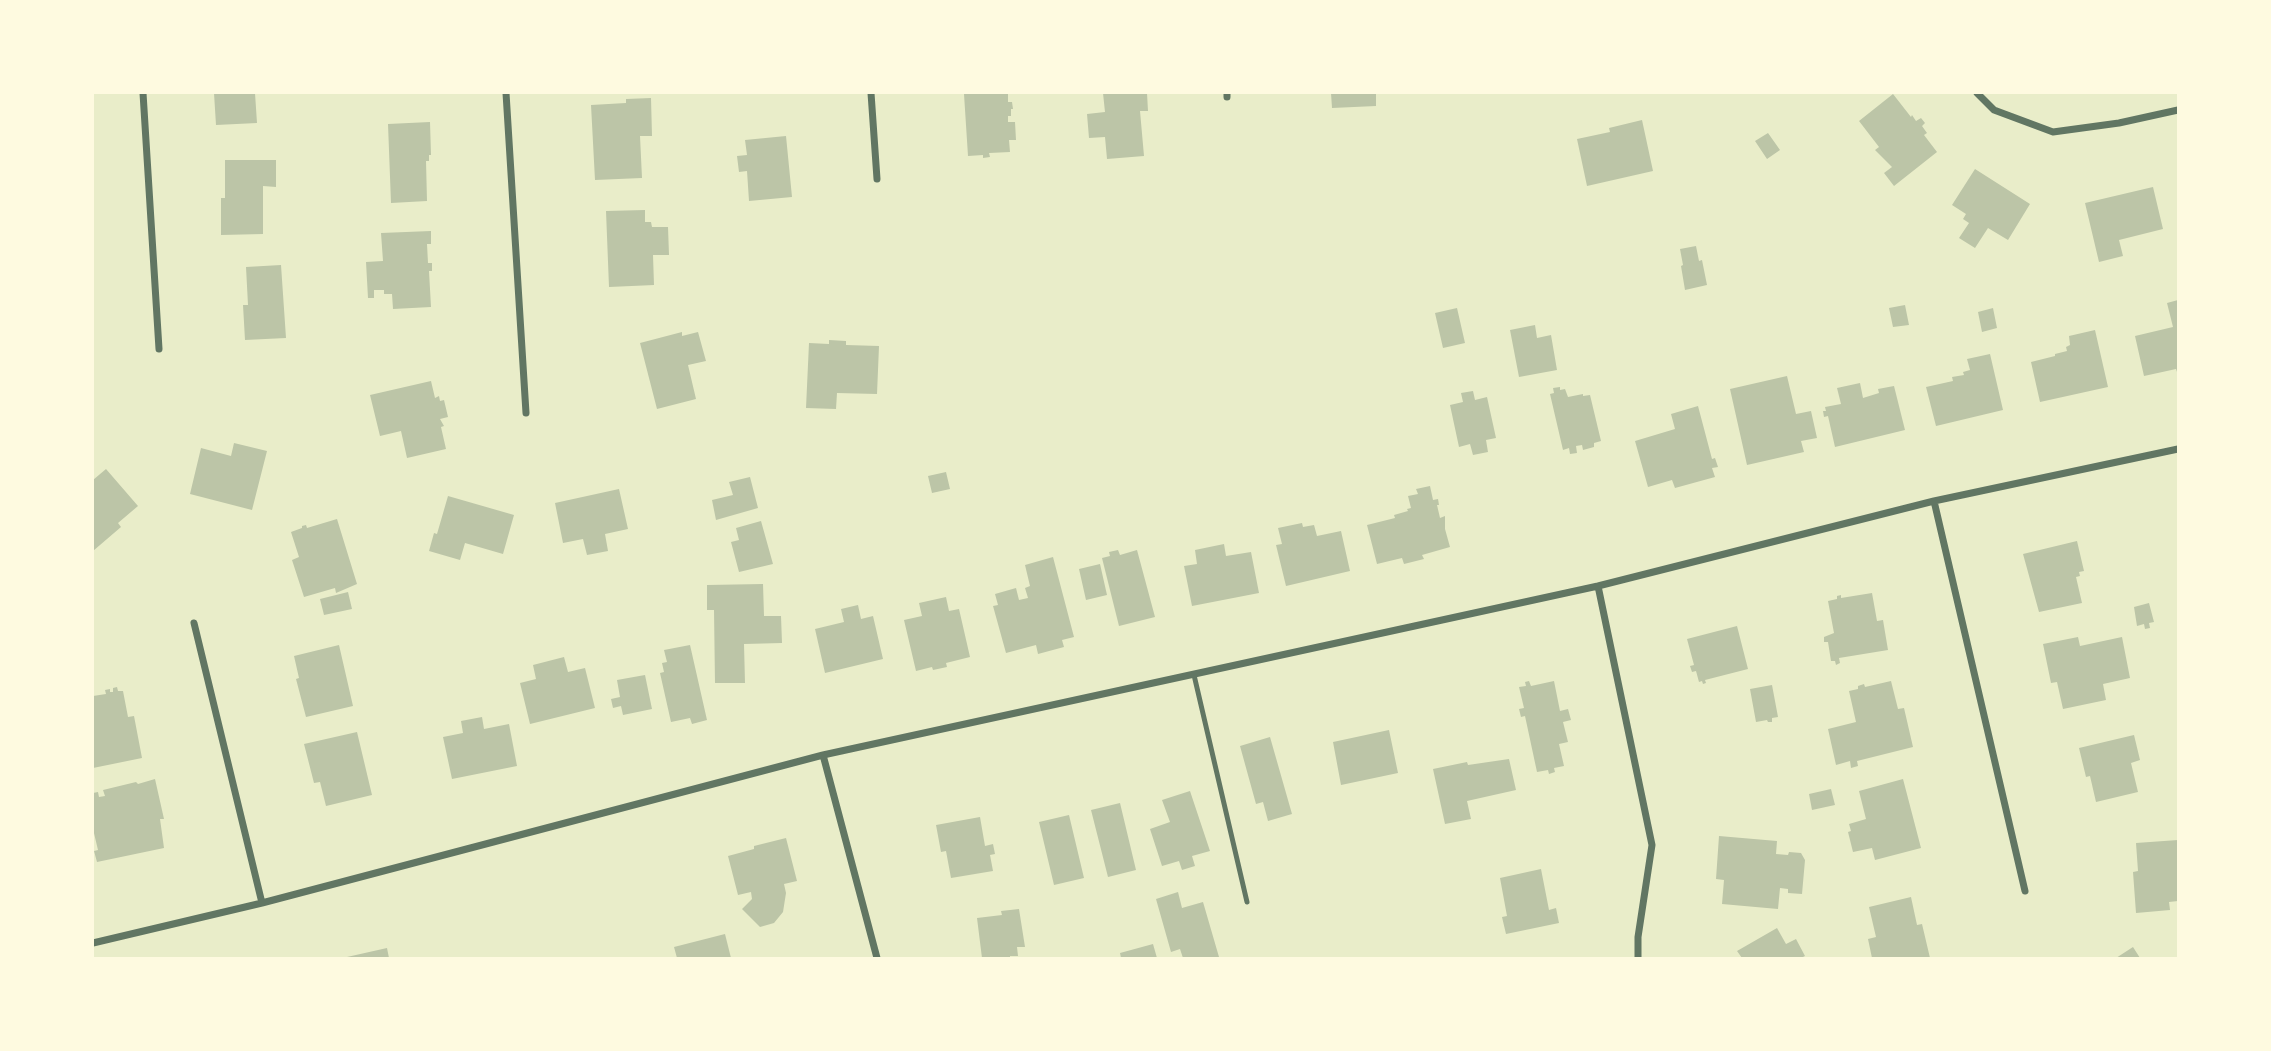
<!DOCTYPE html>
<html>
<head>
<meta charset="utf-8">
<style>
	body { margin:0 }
	#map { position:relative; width:2271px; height:1051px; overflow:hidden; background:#e9edc9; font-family:Karla,sans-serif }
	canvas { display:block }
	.frame { position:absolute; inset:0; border:94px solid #fefae0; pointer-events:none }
</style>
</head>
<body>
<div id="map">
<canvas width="2271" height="1051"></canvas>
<div class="frame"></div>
</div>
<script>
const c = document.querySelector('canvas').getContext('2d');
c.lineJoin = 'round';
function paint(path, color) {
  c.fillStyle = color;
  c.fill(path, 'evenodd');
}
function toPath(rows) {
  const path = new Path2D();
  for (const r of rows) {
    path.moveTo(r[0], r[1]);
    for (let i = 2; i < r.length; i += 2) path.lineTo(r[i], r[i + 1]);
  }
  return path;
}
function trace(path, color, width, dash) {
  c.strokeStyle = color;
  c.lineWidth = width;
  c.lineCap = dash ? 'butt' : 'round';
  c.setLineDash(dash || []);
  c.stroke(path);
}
const building = toPath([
	[214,93,255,93,257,123,216,125],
	[1008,93,1008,102,1012,102,1013,109,1011,109,1011,116,1008,116,1008,122,1015,122,1016,140,1009,140,1010,152,989,153,990,157,983,158,983,155,968,156,964,94],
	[1103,93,1147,93,1148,111,1140,111,1144,156,1107,159,1105,137,1089,138,1087,114,1105,112],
	[1331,93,1376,93,1376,106,1332,108],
	[1893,94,1911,117,1912,115,1916,121,1921,118,1925,123,1922,126,1927,133,1924,135,1937,152,1894,186,1884,173,1892,167,1875,150,1879,147,1859,121],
	[651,98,652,136,640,136,642,178,595,180,591,105,626,103,626,99],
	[1642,120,1653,171,1587,186,1577,139,1610,132,1609,128],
	[430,122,431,155,429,155,429,161,426,161,427,201,391,203,388,124],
	[1768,133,1780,150,1767,159,1755,141],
	[786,136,792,197,749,201,747,171,739,172,737,156,747,155,745,140],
	[225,160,276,160,276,187,263,186,263,234,221,235,221,198,225,198],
	[1975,169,2030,204,2008,240,1988,228,1975,248,1959,238,1969,223,1963,219,1966,214,1952,205],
	[2153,187,2163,229,2119,240,2123,256,2099,262,2085,203],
	[645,210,645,222,651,222,652,227,668,227,669,255,653,255,654,285,609,287,606,211],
	[431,231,431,244,427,244,428,263,432,263,432,271,429,271,431,307,393,309,392,294,384,294,384,290,374,290,374,298,368,298,366,262,383,261,381,233],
	[1696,246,1699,261,1702,260,1707,285,1685,290,1681,266,1683,265,1680,249],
	[281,265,286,338,245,340,243,305,248,305,246,267],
	[2178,300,2178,375,2176,369,2144,376,2135,336,2173,327,2167,303],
	[1905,305,1909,325,1893,327,1889,308],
	[1457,308,1465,343,1443,348,1435,313],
	[1993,308,1997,328,1982,332,1978,312],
	[1535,325,1537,338,1551,335,1557,370,1519,377,1510,330],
	[2095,330,2108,387,2040,402,2031,362,2055,356,2055,354,2067,351,2066,347,2070,345,2069,336],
	[682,332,682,336,698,332,706,361,688,365,696,399,657,409,640,343],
	[829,340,846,341,846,345,879,346,877,394,837,393,836,409,806,408,809,343,829,344],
	[1990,354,2003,410,1936,426,1926,387,1953,381,1952,377,1964,375,1963,372,1970,370,1967,359],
	[1787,376,1796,414,1811,411,1817,438,1801,441,1804,452,1747,465,1730,389],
	[431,381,435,398,439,396,440,401,444,400,448,417,440,419,444,426,441,427,446,449,407,458,401,431,380,436,370,395],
	[1860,383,1863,398,1879,393,1878,389,1894,386,1905,430,1835,447,1828,416,1824,417,1823,411,1826,411,1825,407,1841,404,1837,388],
	[1560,387,1560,390,1565,389,1568,397,1583,394,1583,396,1590,395,1601,441,1594,443,1594,447,1583,450,1582,445,1576,446,1577,453,1570,454,1569,448,1563,450,1550,394,1554,393,1553,388],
	[1473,391,1475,400,1487,397,1496,438,1486,440,1488,452,1473,455,1470,444,1459,447,1450,405,1463,402,1461,393],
	[1698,406,1712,459,1715,458,1718,467,1712,468,1715,477,1675,488,1672,480,1648,487,1635,441,1675,429,1671,414],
	[234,443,267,451,252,510,190,494,201,448,231,456],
	[106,469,138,506,118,523,121,527,93,551,93,480],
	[946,472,950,489,932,493,928,476],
	[750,477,758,508,716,520,712,500,733,495,729,482],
	[1430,486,1433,500,1438,499,1439,505,1437,505,1440,518,1445,516,1445,529,1450,547,1422,555,1424,559,1404,564,1402,558,1377,564,1367,525,1395,518,1394,515,1408,511,1407,509,1411,508,1408,496,1418,494,1416,489],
	[619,489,628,529,605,534,608,551,587,555,583,539,563,543,555,503],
	[448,496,514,515,503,554,465,543,460,560,429,551,434,533,437,534],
	[337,519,357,584,336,593,335,588,304,597,292,560,299,557,291,532,302,528,302,526,306,525,307,528],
	[761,521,773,564,739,572,731,542,739,540,736,528],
	[1302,523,1303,527,1314,525,1317,536,1341,531,1350,571,1286,586,1276,545,1282,544,1278,528],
	[2077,541,2084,571,2079,572,2080,576,2076,577,2082,603,2039,612,2023,554],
	[1224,544,1226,556,1251,552,1259,593,1192,606,1184,566,1197,564,1195,550],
	[1118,550,1120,555,1137,550,1155,617,1119,626,1102,558,1110,556,1109,552],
	[1053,557,1074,637,1062,640,1064,647,1038,654,1036,645,1006,653,993,606,998,605,995,594,1016,588,1019,600,1028,598,1025,588,1030,586,1025,565],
	[1100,564,1107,595,1086,600,1079,569],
	[763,584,764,616,781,616,782,643,744,644,745,683,715,683,714,610,707,610,707,585],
	[348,592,352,609,324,615,320,599],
	[1872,593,1877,621,1883,620,1888,650,1839,658,1840,663,1836,665,1835,661,1831,661,1828,642,1824,642,1824,637,1834,633,1828,601,1837,599,1837,596,1841,595,1841,598],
	[946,597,949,611,959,609,970,657,946,663,947,667,933,670,932,667,916,671,904,620,922,616,919,603],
	[2149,603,2154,622,2149,623,2150,628,2145,629,2144,624,2137,626,2134,607],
	[858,605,861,619,873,616,883,659,825,673,815,629,844,622,841,609],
	[1737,626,1748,669,1705,680,1706,683,1703,684,1702,681,1699,682,1696,671,1692,672,1690,666,1694,665,1687,639],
	[2078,637,2080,646,2122,637,2130,678,2103,684,2106,700,2063,709,2057,682,2051,683,2043,644],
	[339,645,353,706,306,717,296,679,299,678,294,656],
	[690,645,707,720,692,724,690,718,671,722,660,673,664,672,662,663,667,662,664,650],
	[564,657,568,672,585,668,595,708,530,724,520,683,536,679,533,665],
	[645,675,652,709,623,715,621,706,613,708,611,699,620,697,617,680],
	[1529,681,1531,686,1554,681,1560,711,1568,709,1571,720,1563,722,1568,742,1559,744,1564,766,1554,768,1555,772,1549,774,1548,770,1537,772,1525,716,1521,717,1519,709,1524,708,1519,687,1526,686,1525,682],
	[1891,681,1898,709,1904,708,1913,747,1857,761,1858,766,1851,768,1850,761,1836,765,1828,729,1856,722,1849,691,1858,689,1858,686,1864,684,1865,687],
	[1772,685,1778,717,1772,718,1772,722,1768,722,1767,720,1756,722,1750,689],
	[117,687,118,691,123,691,128,717,134,716,142,758,93,768,93,696,106,694,105,690,110,689,110,692,113,692,113,688],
	[482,717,484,729,509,724,517,766,452,779,443,737,463,733,461,721],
	[1389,730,1398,773,1341,785,1333,742],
	[357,732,372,795,326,806,320,782,314,783,304,744],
	[2134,735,2140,760,2131,763,2138,792,2096,802,2090,776,2086,777,2079,748],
	[1270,737,1292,814,1268,821,1263,802,1256,804,1240,746],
	[1509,759,1516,790,1467,801,1471,819,1445,824,1433,769,1467,762,1468,765],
	[155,779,164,819,160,819,164,848,97,862,94,851,98,850,93,829,93,793,98,792,99,797,105,796,103,790,136,782,138,784],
	[1903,779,1921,848,1875,860,1872,848,1853,852,1848,832,1851,831,1849,824,1866,819,1859,791],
	[1831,789,1835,805,1812,810,1809,794],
	[1190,791,1210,851,1192,856,1195,866,1182,870,1179,861,1162,866,1150,829,1170,822,1162,800],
	[1120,803,1136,870,1108,877,1091,810],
	[1069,815,1084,878,1054,885,1039,822],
	[980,817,985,846,993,844,995,854,990,855,993,871,951,878,946,851,941,852,936,825],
	[1719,836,1777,841,1776,854,1788,855,1789,852,1801,853,1805,860,1802,894,1788,893,1788,889,1780,888,1778,909,1722,904,1724,880,1716,879],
	[786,838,797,881,784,884,786,893,783,912,774,923,760,927,742,909,752,899,751,892,738,895,728,856,754,849,754,846],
	[2178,840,2178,901,2169,902,2170,910,2136,913,2133,872,2138,871,2136,843],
	[1541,869,1549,910,1556,908,1559,923,1506,934,1502,917,1507,916,1500,878],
	[1178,892,1182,908,1203,902,1219,957,1183,958,1180,949,1171,952,1156,899],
	[1911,897,1917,925,1922,924,1930,958,1872,958,1868,939,1876,937,1869,907],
	[1019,909,1025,947,1017,947,1018,956,1010,956,1010,958,982,958,977,918,1002,915,1001,911],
	[1777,928,1786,944,1796,939,1805,956,1801,958,1742,958,1737,951],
	[725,934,731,958,677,958,674,947],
	[1153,944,1157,958,1121,958,1120,953],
	[2133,947,2140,958,2116,958],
	[387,948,389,958,347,958,347,957]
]);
const service = toPath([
	[1194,675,1247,902]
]);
const minor = toPath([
	[143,93,159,349],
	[506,93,526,413],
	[871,93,877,179],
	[1227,93,1227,97],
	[1977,93,1994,110,2053,132,2119,123,2178,110],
	[1934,501,2025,891],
	[1598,586,1652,845,1638,937,1638,958],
	[194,623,262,903],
	[823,755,877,958],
	[93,943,262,903,823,755,1598,586,1934,501,2178,449]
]);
paint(building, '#bcc5a7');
trace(service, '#617663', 5);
trace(minor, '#617663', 7);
</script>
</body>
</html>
